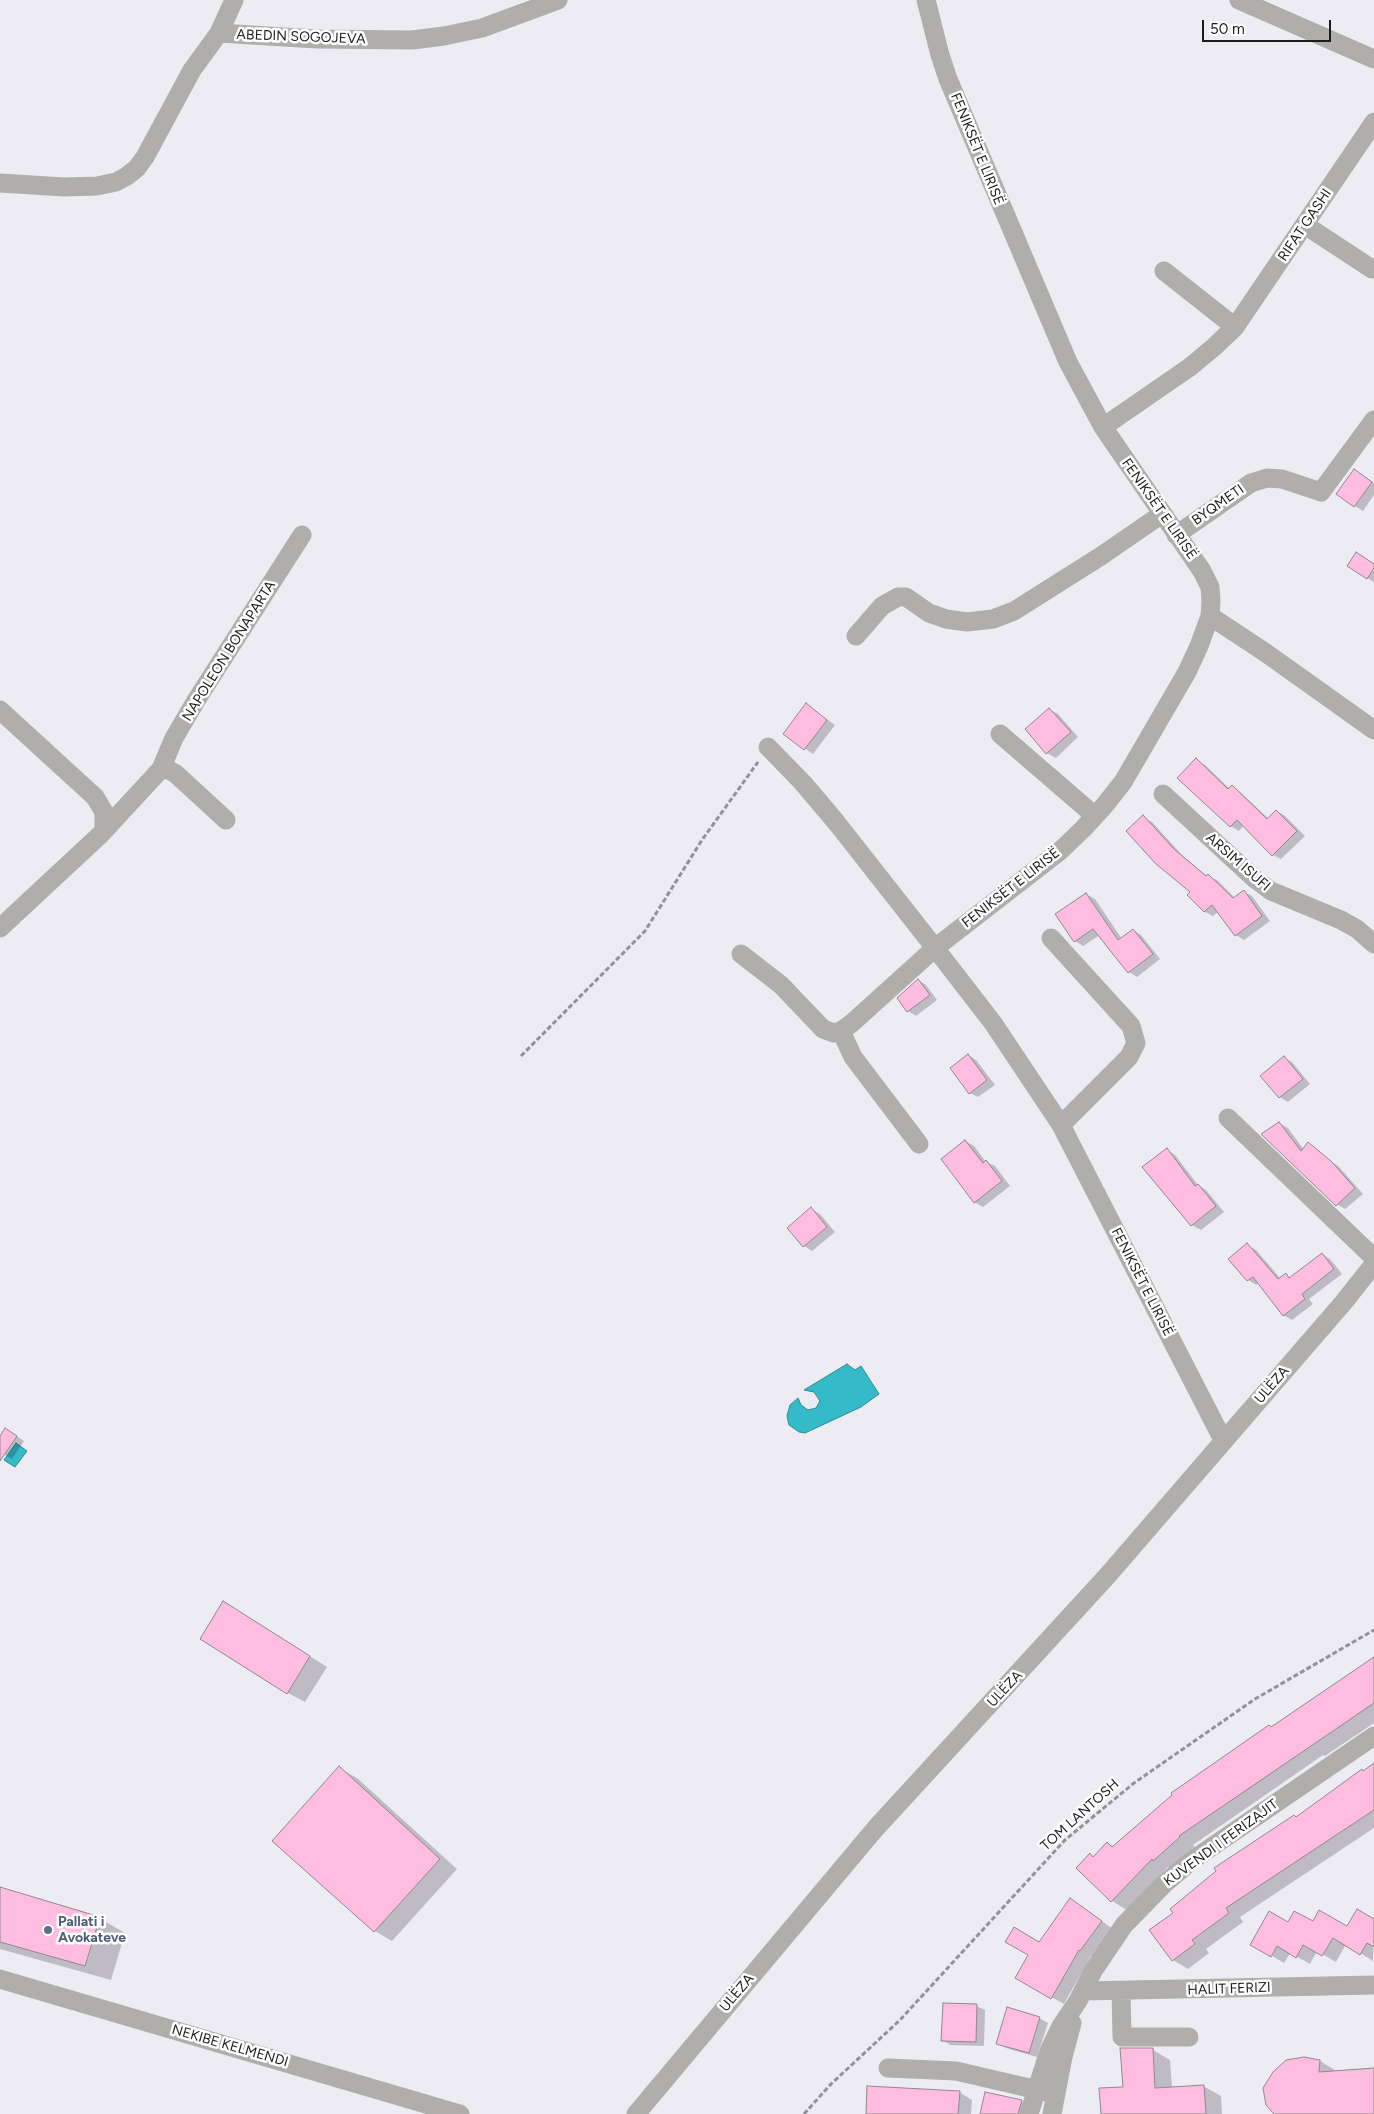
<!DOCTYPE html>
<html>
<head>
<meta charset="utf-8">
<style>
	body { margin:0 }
	#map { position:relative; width:1374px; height:2114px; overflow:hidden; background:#eeecf3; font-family:Figtree,sans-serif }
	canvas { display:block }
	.scale { position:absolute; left:1202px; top:20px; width:129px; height:22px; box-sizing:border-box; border:2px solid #1b1a1d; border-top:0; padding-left:6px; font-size:15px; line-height:18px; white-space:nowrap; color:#1b1a1d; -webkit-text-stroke:4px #fff; paint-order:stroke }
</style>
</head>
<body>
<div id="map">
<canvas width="1374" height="2114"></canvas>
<div class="scale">50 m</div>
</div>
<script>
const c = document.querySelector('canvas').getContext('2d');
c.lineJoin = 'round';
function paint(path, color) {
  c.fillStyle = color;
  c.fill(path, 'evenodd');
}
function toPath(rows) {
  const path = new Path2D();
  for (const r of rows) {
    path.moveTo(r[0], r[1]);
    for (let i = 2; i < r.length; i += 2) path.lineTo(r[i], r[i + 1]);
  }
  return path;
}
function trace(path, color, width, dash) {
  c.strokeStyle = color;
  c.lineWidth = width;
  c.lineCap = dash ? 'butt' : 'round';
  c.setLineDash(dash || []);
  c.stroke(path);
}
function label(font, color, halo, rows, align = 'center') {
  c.font = font + ' Figtree,sans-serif';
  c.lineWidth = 5;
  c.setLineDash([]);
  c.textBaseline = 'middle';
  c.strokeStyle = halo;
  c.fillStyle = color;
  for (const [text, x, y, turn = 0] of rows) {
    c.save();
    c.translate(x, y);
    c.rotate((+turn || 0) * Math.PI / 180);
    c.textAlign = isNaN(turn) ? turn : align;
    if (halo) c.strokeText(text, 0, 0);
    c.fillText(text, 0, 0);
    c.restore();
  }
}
const water = toPath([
	[847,1364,855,1370,861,1366,879,1394,861,1407,805,1433,799,1432,789,1425,787,1416,790,1405,798,1398,801,1405,808,1410,816,1408,820,1401,814,1392,804,1390,847,1364],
	[16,1443,27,1451,15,1467,4,1460,16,1443]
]);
const shadow = toPath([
	[1362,475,1374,483,1374,495,1363,511,1355,506],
	[1374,564,1374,582,1367,578],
	[1049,709,1058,714,1078,737,1056,758,1047,753],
	[814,710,835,725,813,754,784,734],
	[1196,760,1205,765,1230,789,1232,787,1240,792,1269,819,1277,811,1285,816,1305,836,1281,859,1273,855,1244,825,1239,831,1230,826],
	[1143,817,1152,822,1182,855,1207,876,1217,880,1235,898,1244,892,1252,896,1270,921,1244,940,1236,935,1218,912,1213,916,1205,912,1189,895,1192,892],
	[1086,894,1095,899,1122,939,1133,930,1141,935,1160,959,1137,977,1129,972,1100,935,1083,946,1075,941],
	[918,980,926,985,937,1000,916,1016,908,1011],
	[968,1055,976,1060,995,1085,978,1097,970,1093],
	[1284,1058,1292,1062,1310,1084,1288,1102,1280,1097],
	[1279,1123,1288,1128,1304,1150,1308,1144,1339,1167,1363,1194,1345,1209,1336,1204],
	[965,1141,974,1146,986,1162,995,1166,1010,1186,983,1207,974,1202],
	[1167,1150,1175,1155,1198,1185,1206,1190,1224,1212,1201,1230,1192,1225,1144,1167],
	[811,1209,820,1214,835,1232,812,1251,804,1246],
	[1247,1245,1256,1250,1281,1279,1286,1275,1291,1278,1322,1254,1330,1259,1342,1274,1309,1299,1313,1304,1292,1320,1283,1315,1259,1283,1256,1285,1248,1280,1230,1260],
	[14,1434,24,1441,12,1459,0,1452,0,1438],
	[241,1613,327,1667,305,1702,288,1693],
	[1374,1659,1374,1723,1325,1756,1323,1755,1193,1845,1195,1847,1170,1869,1168,1867,1127,1910,1112,1901,1090,1855,1094,1857,1108,1843,1114,1847,1272,1728],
	[1374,1765,1374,1828,1240,1917,1243,1922,1206,1949,1209,1953,1188,1969,1173,1960,1151,1930,1297,1818],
	[339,1768,357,1778,457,1869,392,1941,375,1931,274,1840],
	[0,1888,99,1918,125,1933,111,1980,0,1949],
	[1082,1907,1113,1929,1093,1957,1091,1956,1064,2004,1017,1978,1039,1943],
	[1374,1920,1373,1961,1346,1944,1336,1962,1317,1951,1310,1964,1290,1953,1284,1963,1252,1944,1288,1924,1313,1923,1347,1927],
	[976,2006,985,2010,984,2046,951,2045,943,2041],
	[1039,2018,1048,2023,1037,2057,1006,2048,998,2043],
	[1153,2050,1170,2060,1172,2088,1203,2086,1221,2096,1222,2114,1102,2114],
	[1320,2061,1338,2072,1374,2069,1374,2114,1276,2114],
	[959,2092,972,2100,971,2114,867,2114],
	[1021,2101,1034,2108,1033,2114,981,2114]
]);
const building = toPath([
	[1354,469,1372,482,1354,507,1336,494,1354,469],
	[1356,552,1374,564,1374,568,1367,579,1347,566,1356,552],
	[806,703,827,720,804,750,783,734,806,703],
	[1049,708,1071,732,1046,754,1025,729,1049,708],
	[1196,758,1228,789,1232,785,1267,819,1276,810,1297,831,1272,856,1237,820,1230,827,1177,778,1196,758],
	[1143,815,1174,849,1206,876,1208,874,1233,898,1244,890,1262,916,1235,936,1212,905,1204,912,1187,895,1190,892,1156,864,1126,831,1143,815],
	[1086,893,1118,940,1133,929,1153,954,1128,973,1093,929,1074,942,1055,914,1086,893],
	[918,979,930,995,907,1012,897,998,918,979],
	[968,1054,987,1080,969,1094,950,1068,968,1054],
	[1284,1056,1303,1079,1279,1098,1260,1076,1284,1056],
	[1279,1122,1301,1151,1308,1142,1331,1161,1355,1188,1336,1206,1261,1134,1279,1122],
	[965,1140,983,1163,986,1160,1002,1181,974,1203,941,1159,965,1140],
	[1167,1148,1195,1186,1198,1184,1216,1206,1191,1226,1142,1167,1167,1148],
	[811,1207,827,1227,803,1247,787,1228,811,1207],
	[1247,1243,1278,1279,1286,1273,1289,1278,1322,1253,1334,1269,1302,1294,1305,1299,1283,1316,1253,1277,1247,1281,1228,1259,1247,1243],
	[5,1428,17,1436,0,1461,0,1436,5,1428],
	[223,1601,310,1656,287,1694,200,1639,223,1601],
	[1374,1657,1374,1703,1179,1836,1180,1837,1153,1861,1152,1859,1111,1902,1076,1868,1090,1853,1093,1857,1107,1842,1112,1847,1172,1795,1171,1793,1269,1725,1271,1727,1374,1657],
	[1374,1763,1374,1810,1226,1908,1229,1913,1192,1940,1195,1944,1172,1961,1149,1930,1173,1913,1170,1909,1216,1871,1214,1868,1294,1815,1296,1817,1362,1769,1363,1771,1374,1763],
	[339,1766,440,1859,374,1932,272,1841,339,1766],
	[0,1887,100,1917,85,1966,0,1942,0,1887],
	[1070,1898,1102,1921,1080,1951,1079,1950,1051,1999,1015,1978,1028,1955,1005,1942,1014,1927,1039,1942,1070,1898],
	[1357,1909,1374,1919,1374,1947,1367,1943,1360,1955,1333,1938,1322,1956,1303,1945,1296,1958,1277,1946,1271,1957,1250,1945,1269,1911,1288,1922,1294,1911,1313,1921,1319,1910,1347,1926,1357,1909],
	[943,2003,977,2004,976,2042,941,2041,943,2003],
	[1007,2007,1040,2017,1029,2053,996,2044,1007,2007],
	[1120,2048,1153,2048,1155,2088,1204,2085,1206,2114,1101,2114,1099,2088,1123,2087,1120,2048],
	[1304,2057,1320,2060,1319,2072,1374,2068,1374,2114,1274,2114,1266,2105,1263,2088,1273,2072,1286,2060,1304,2057],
	[867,2086,960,2091,958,2114,866,2114,867,2086],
	[985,2092,1022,2100,1018,2114,980,2114,985,2092]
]);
const path = toPath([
	[521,1056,645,931,702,840,758,762],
	[804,2114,831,2084,900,2020,1065,1840,1134,1783,1255,1699,1374,1630]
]);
const minor = toPath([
	[926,0,940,55,948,79,1068,362,1103,427,1202,571,1210,587,1211,601,1210,616,1199,646,1187,672,1123,782,1104,806,1083,829,1060,851,935,948,993,1023,1061,1125,1223,1440],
	[1239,0,1374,59],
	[219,33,234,0],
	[0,183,64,187,97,186,116,182,127,176,137,168,145,157,192,70,219,33,317,39,412,40,444,36,482,28,558,0],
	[1305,225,1372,269],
	[1164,271,1235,327],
	[1103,427,1190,367,1214,347,1235,327,1374,122],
	[1176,535,1251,483,1267,478,1282,479,1321,492,1374,420],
	[1210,616,1266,653,1374,730],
	[856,636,882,606,898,597,906,597,929,613,946,619,967,622,993,619,1014,611,1101,556,1162,514],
	[0,710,95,797,104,812,104,828],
	[1000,734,1095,816],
	[161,769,169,770,176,774,226,820],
	[1163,794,1255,879,1271,891,1341,920,1357,929,1374,944],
	[0,928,100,835,161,769,174,738,197,699,302,535],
	[1051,938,1131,1026,1136,1043,1129,1057,1061,1125],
	[741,954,781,985,823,1029,834,1033,841,1031,852,1023,935,948,836,822,803,783,768,747],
	[841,1031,853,1057,919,1144],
	[1228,1118,1374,1258],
	[0,1979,460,2114],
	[1083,1991,1374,1985],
	[1121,1991,1122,2037,1189,2037],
	[888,2068,956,2071,1055,2094],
	[636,2114,875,1829,1108,1575,1343,1303,1374,1264],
	[1029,2114,1049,2051,1061,2026,1078,2001,1093,1971,1124,1925,1164,1884,1191,1861,1374,1736],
	[1052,2114,1063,2057,1072,2023]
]);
const markers = [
	[48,1930,5,"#5c6f8a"]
];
const streetNames = [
	["ABEDIN SOGOJEVA",301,37,2],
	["FENIKSËT E LIRISË",977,149,68],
	["RIFAT GASHI",1305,225,-56],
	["BYQMETI",1218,505,-35],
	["FENIKSËT E LIRISË",1159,509,55],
	["NAPOLEON BONAPARTA",229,651,-58],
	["ARSIM ISUFI",1238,862,41],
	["FENIKSËT E LIRISË",1011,888,-38],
	["FENIKSËT E LIRISË",1142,1282,63],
	["ULËZA",1272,1385,-49],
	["ULËZA",1005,1689,-47],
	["TOM LANTOSH",1080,1815,-42],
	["KUVENDI I FERIZAJIT",1221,1843,-36],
	["HALIT FERIZI",1229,1989,-2],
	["ULËZA",737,1993,-50],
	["NEKIBE KELMENDI",230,2046,16]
];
const serviceNames = [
	["Pallati i",58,1922],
	["Avokateve",58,1938]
];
paint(water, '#35baca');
trace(water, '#2d8a96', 1);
paint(shadow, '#0003');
paint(building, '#ffbce1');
trace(building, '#8f888c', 1);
trace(path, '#939297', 3, [5, 2.5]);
trace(minor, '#afaeab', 19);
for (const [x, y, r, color] of markers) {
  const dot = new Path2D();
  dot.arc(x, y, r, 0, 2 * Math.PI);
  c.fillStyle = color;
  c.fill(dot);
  trace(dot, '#fff', 2);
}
label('14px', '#1b1a1d', '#fff', streetNames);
label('bold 14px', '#4e5e75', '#fff', serviceNames, 'left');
</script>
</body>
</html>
